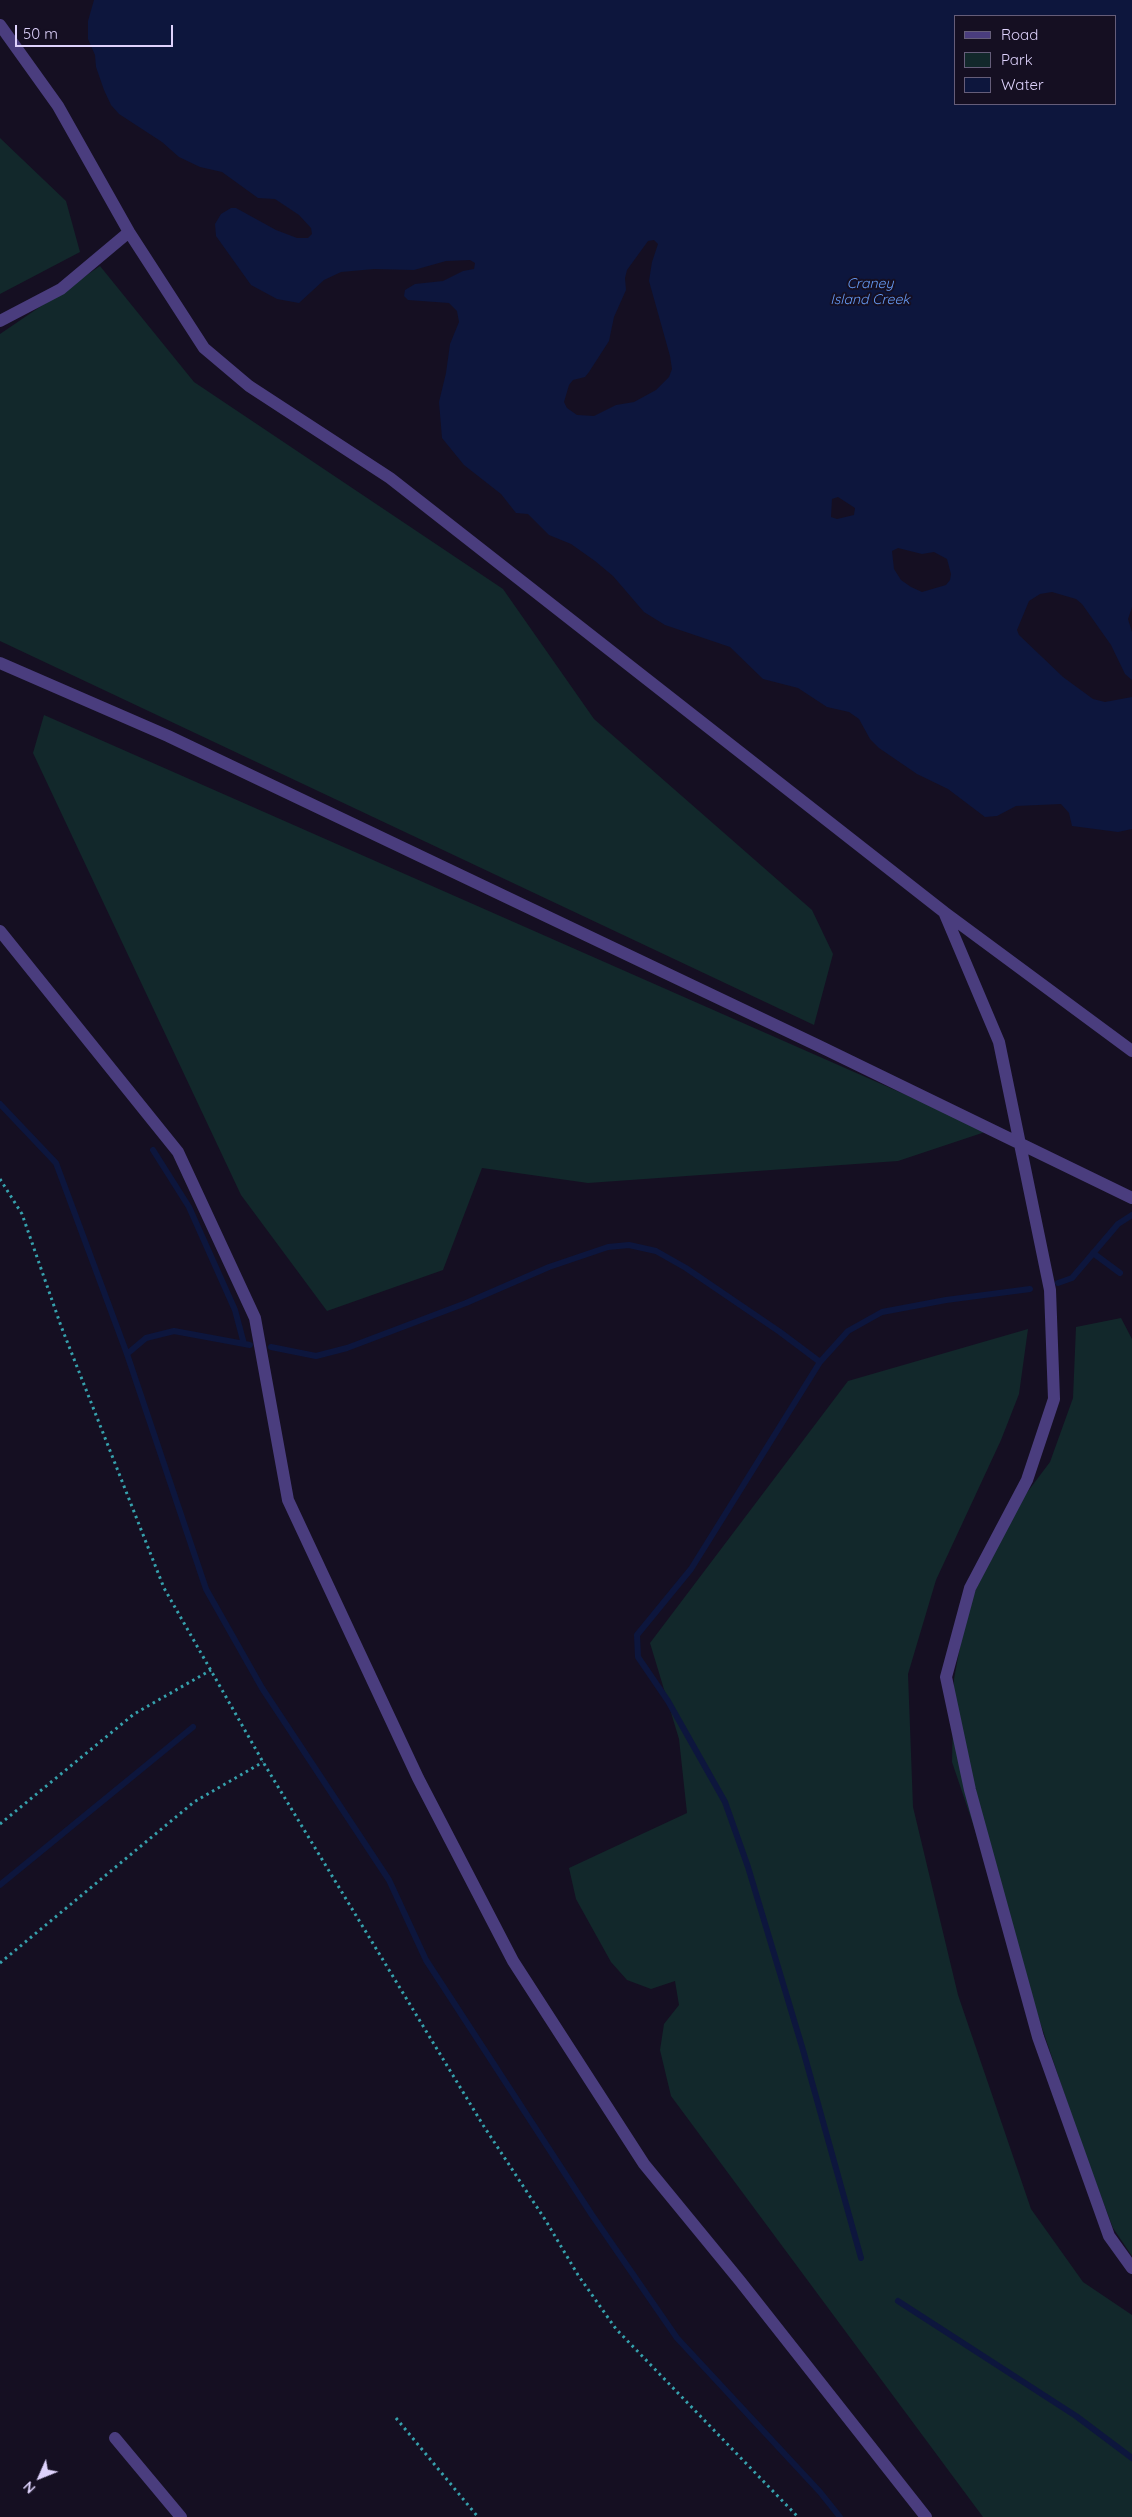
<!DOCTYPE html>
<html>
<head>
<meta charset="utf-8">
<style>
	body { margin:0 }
	#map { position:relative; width:1132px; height:2517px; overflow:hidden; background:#150f22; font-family:Quicksand,sans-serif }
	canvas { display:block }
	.legend { position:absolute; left:954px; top:15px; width:162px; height:90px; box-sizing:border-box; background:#150f22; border:1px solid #655d79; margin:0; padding:6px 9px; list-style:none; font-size:15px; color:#ded2fc }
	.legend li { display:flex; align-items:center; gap:10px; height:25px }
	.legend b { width:25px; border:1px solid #655d79 }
	.north { position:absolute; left:15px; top:2452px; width:50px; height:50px; -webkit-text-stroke:4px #150f22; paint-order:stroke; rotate:226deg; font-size:14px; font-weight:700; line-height:20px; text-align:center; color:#ded2fc }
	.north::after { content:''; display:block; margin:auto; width:18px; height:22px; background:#ded2fc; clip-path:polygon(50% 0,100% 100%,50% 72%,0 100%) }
	.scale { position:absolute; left:15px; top:25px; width:158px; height:22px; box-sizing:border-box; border:2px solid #ded2fc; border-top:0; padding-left:6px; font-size:15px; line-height:18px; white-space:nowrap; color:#ded2fc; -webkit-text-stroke:4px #150f22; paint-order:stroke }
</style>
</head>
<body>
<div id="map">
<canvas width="1132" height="2517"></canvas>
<ul class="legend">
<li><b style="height:6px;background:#4a3d7e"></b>Road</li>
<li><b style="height:14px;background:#12282b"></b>Park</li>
<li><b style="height:14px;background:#0d163d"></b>Water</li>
</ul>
<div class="north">N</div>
<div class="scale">50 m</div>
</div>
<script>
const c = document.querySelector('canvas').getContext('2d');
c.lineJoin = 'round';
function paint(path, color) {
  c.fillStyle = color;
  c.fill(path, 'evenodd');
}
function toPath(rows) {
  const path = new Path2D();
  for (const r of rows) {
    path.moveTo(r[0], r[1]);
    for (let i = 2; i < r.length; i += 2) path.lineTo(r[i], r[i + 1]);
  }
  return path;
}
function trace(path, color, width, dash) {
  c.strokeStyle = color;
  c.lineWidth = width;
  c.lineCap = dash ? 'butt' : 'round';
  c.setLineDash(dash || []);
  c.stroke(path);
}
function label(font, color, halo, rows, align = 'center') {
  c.font = font + ' Quicksand,sans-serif';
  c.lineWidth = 4;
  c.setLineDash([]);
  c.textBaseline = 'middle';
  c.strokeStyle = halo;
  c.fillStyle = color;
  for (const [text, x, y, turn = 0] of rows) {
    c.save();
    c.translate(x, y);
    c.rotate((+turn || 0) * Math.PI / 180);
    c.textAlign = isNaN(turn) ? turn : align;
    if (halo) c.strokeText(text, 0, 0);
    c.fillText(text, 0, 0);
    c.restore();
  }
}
const green = toPath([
	[0,138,66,201,80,252,0,294],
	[100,266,194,382,503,589,594,719,812,910,833,954,814,1025,0,641,0,334],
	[44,715,988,1131,898,1161,588,1183,482,1168,443,1270,327,1311,241,1195,33,753],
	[1121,1318,1132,1339,1132,2256,1113,2228,1082,2146,952,1762,954,1679,967,1609,1007,1519,1050,1462,1073,1398,1076,1327],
	[1028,1329,1019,1394,1001,1440,936,1580,908,1674,913,1807,958,1995,1031,2209,1083,2282,1132,2315,1132,2517,983,2517,671,2096,660,2050,664,2024,679,2005,675,1981,651,1989,627,1980,611,1962,576,1899,569,1868,687,1813,679,1739,650,1643,848,1381]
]);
const water = toPath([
	[94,0,1132,0,1132,607,1128,619,1132,632,1132,680,1125,674,1111,645,1082,604,1076,599,1052,592,1040,594,1029,601,1017,630,1019,635,1063,677,1093,699,1105,702,1132,697,1132,829,1118,832,1072,826,1069,813,1061,804,1016,806,997,816,985,817,948,789,917,774,879,748,870,739,859,719,849,712,827,707,798,688,763,679,730,647,665,625,644,612,613,576,595,561,571,544,549,535,528,514,516,513,501,494,464,465,442,438,439,402,446,373,450,344,459,322,457,311,449,303,408,300,404,296,405,290,415,284,443,281,463,271,474,269,475,263,470,260,446,261,414,270,374,269,341,272,324,280,299,303,277,299,251,285,216,236,215,224,221,214,231,208,236,208,276,230,297,238,308,238,312,234,311,228,299,215,275,199,258,198,222,172,200,167,179,157,162,142,119,114,111,105,104,90,96,67,95,55,88,39,88,21],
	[956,16,1116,16,1116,104,956,104],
	[654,240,658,244,652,262,649,281,670,356,672,369,669,377,656,390,634,402,616,405,594,416,577,415,567,408,564,402,569,385,573,380,585,377,589,372,609,341,614,317,626,290,625,278,627,270,648,241],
	[838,497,855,508,854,515,837,519,831,517,832,499],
	[898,548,922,554,934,552,947,559,951,574,950,580,946,585,922,592,911,587,901,580,894,569,892,551]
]);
const stream = toPath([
	[0,1104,56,1163,127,1354,206,1589,262,1688,389,1880,426,1960,592,2215,677,2338,820,2492,840,2517],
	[153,1150,189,1207,235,1310,244,1344],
	[1093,1253,1120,1273],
	[1058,1283,1072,1278,1118,1224,1132,1215],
	[271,1347,316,1356,347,1348,466,1303,549,1267,608,1247,629,1245,656,1251,686,1268,780,1332,820,1362],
	[127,1354,146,1338,174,1331,250,1345],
	[0,1885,193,1727],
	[861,2258,803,2050,748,1867,725,1802,668,1701,638,1657,637,1635,691,1569,820,1362,848,1331,882,1312,946,1300,1030,1289],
	[898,2301,1076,2416,1132,2458]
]);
const path = toPath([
	[0,1179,22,1214,61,1326,164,1588,263,1762,483,2125,546,2221,578,2275,616,2329,798,2517],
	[0,1824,134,1714,211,1670],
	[0,1963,194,1802,263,1762],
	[396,2418,478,2517]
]);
const minor = toPath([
	[0,25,58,106,129,232,204,348,249,386,390,478,944,912,999,1042,1050,1290,1054,1399,1027,1480,970,1588,946,1677,970,1790,1038,2037,1109,2236,1132,2268],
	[0,321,61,289,129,232],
	[0,663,168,736,819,1046,1132,1198],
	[944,912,1132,1051],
	[0,931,178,1152,255,1318,288,1500,418,1778,513,1961,644,2164,740,2281,926,2517],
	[115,2438,181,2517]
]);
const waterNames = [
	["Craney",870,284],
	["Island Creek",870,300]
];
paint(green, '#12282b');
paint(water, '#0d163d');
trace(stream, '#0d163d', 6);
trace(path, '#36a1ad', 3, [2.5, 4]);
trace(minor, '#4a3d7e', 12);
label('italic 14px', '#679cf6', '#150f22', waterNames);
</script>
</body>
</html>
